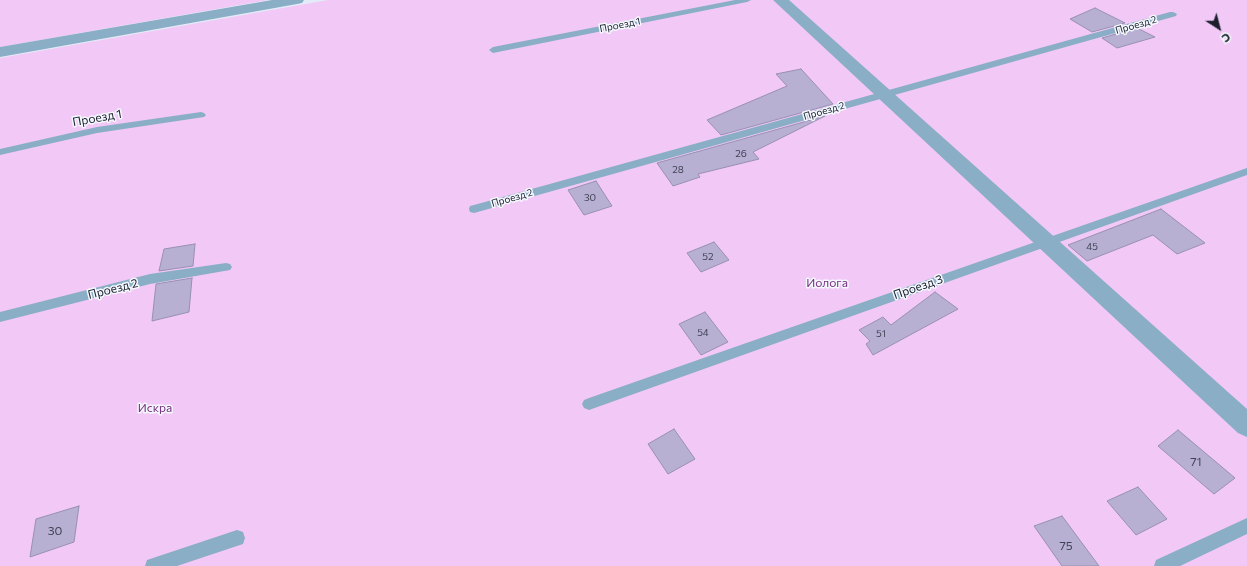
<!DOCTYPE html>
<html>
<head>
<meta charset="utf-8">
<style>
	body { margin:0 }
	#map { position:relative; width:1247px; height:566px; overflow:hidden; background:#e4ebf8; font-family:Commissioner,sans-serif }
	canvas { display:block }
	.north { position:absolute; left:1199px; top:8px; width:40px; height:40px; -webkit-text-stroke:3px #f5f8ff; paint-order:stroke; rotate:144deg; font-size:11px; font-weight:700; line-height:16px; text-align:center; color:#1a1f2b }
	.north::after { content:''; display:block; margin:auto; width:14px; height:18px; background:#1a1f2b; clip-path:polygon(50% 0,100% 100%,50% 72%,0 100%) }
</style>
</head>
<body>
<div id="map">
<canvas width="1247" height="566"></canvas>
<div class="north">С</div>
</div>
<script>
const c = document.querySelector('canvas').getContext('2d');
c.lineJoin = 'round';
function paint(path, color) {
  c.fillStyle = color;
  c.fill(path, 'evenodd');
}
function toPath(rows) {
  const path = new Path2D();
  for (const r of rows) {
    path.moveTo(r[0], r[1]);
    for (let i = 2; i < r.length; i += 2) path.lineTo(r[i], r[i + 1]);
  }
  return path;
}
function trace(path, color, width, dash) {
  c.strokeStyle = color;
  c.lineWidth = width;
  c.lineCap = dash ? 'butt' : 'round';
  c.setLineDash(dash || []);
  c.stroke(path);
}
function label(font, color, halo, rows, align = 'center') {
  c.font = font + ' Commissioner,sans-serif';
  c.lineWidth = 3;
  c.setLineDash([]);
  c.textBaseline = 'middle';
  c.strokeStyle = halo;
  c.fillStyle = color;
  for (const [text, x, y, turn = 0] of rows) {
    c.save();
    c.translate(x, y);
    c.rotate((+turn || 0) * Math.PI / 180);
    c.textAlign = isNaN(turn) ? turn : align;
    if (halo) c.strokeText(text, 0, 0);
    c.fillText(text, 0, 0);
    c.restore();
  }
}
const green = toPath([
	[0,0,268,0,0,47],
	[328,0,1247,0,1247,566,0,566,0,58]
]);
const building = toPath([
	[1095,8,1125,23,1092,32,1070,19,1095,8],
	[1137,28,1155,37,1117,48,1102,38,1137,28],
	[801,69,833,104,721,135,707,120,787,86,776,74,801,69],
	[825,116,753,152,759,159,698,174,700,177,673,186,657,163,825,116],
	[596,181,612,206,584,215,568,190,596,181],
	[1161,209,1205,243,1177,254,1153,235,1087,261,1068,245,1161,209],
	[714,242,729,260,701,272,687,253,714,242],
	[195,244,193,266,159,271,164,249,195,244],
	[192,278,189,312,152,321,156,284,192,278],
	[935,292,958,309,873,355,866,344,870,341,859,330,883,317,891,325,935,292],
	[705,312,728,342,701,355,679,324,705,312],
	[674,429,695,459,668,474,648,444,674,429],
	[1178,430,1235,478,1214,494,1158,446,1178,430],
	[1138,487,1167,519,1136,535,1107,501,1138,487],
	[79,506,74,542,30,557,36,519,79,506],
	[1062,516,1099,566,1062,566,1034,526,1062,516]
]);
const service = toPath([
	[735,0,751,0,747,2,493,53,489,50,493,47,735,0],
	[1170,12,1173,12,1177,14,1176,16,474,213,470,212,469,209,470,206,474,205,1170,12],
	[201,112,204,113,206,115,204,117,97,133,0,155,0,149,97,127,201,112],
	[1247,168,1247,175,589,410,584,408,582,404,584,400,589,398,1247,168],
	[226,263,230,264,232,267,230,270,150,284,0,322,0,312,150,274,226,263],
	[1247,518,1247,534,1180,566,1154,566,1156,560,1247,518],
	[237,530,243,532,245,538,243,544,177,566,145,566,147,560,237,530]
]);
const minor = toPath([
	[272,0,304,0,302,3,297,4,0,57,0,47,272,0],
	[773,0,789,0,1247,409,1247,437,1238,433,773,0]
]);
const farStreetnames = [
	["Проезд 1",620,25,-11],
	["Проезд 2",1136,25,-16],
	["Проезд 2",824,111,-16],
	["Проезд 2",512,198,-16]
];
const numberNames = [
	["26",741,154],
	["28",678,170],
	["30",590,198],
	["45",1092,247],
	["52",708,257],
	["54",703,333],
	["51",881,334]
];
const streetNames = [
	["Проезд 1",97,118,-10],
	["Проезд 3",918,287,-19],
	["Проезд 2",113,289,-14]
];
const parkNames = [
	["Иолога",827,283],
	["Искра",155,408]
];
const nearNumbernames = [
	["71",1196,462],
	["30",55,531],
	["75",1066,546]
];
paint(green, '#f2c8f6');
paint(building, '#b7b0d3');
trace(building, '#9891b3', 1);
paint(service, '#89aec5');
paint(minor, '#89aec5');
label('10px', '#1a1f2b', '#f5f8ff', farStreetnames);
label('10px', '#414355', null, numberNames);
label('12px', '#1a1f2b', '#f5f8ff', streetNames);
label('12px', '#762e7f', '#f5f8ff', parkNames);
label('12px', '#414355', null, nearNumbernames);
</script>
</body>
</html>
